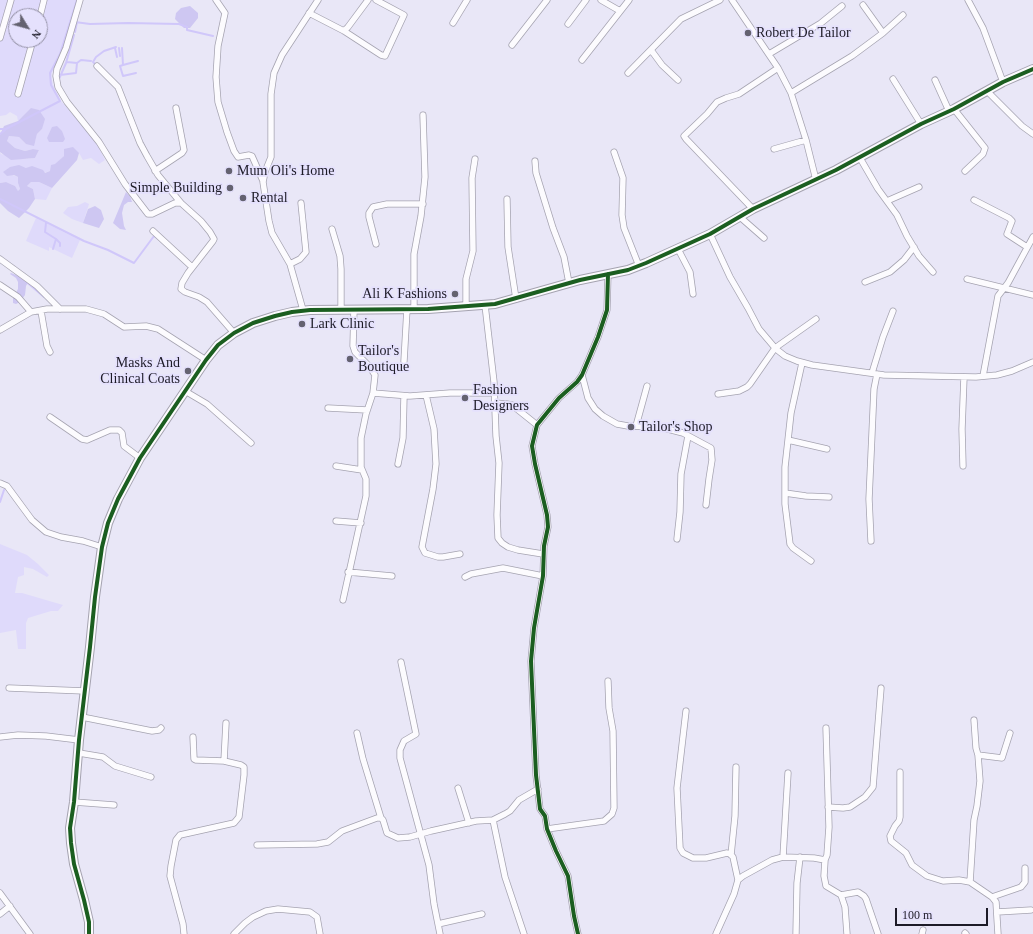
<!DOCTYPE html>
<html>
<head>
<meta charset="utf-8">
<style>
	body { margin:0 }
	#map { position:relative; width:1033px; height:934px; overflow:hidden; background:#e9e7f7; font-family:Georgia,serif }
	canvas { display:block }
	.north { position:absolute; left:8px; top:8px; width:40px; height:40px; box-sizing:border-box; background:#e5e1fd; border:1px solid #9592a7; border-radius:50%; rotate:127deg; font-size:11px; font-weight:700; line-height:16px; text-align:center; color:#1d1b27 }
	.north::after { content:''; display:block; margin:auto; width:14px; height:18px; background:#646270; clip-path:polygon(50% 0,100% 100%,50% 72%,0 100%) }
	.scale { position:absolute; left:895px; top:908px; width:93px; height:18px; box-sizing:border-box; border:2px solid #1d1b27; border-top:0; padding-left:5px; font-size:12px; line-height:14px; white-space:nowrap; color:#1d1b27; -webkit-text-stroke:3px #e5e1fd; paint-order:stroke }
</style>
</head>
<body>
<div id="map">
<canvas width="1033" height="934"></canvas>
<div class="north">N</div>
<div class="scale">100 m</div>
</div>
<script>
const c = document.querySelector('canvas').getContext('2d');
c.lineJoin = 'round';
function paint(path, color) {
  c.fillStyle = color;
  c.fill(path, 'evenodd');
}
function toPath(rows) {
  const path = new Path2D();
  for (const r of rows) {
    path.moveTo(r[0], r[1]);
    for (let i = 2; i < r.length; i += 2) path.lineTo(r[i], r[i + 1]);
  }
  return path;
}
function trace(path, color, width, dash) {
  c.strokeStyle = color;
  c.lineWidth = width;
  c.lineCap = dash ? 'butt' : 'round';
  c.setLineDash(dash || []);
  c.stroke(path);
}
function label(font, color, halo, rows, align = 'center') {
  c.font = font + ' Georgia,serif';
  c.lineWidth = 3.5;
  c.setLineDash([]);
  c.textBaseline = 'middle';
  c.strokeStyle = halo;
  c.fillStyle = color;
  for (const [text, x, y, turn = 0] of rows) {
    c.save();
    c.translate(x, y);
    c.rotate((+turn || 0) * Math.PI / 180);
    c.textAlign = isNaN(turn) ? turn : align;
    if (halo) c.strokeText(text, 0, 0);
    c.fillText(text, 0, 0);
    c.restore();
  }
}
const green = toPath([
	[0,0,78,0,61,54,54,67,51,77,54,87,61,101,94,138,105,160,99,164,91,158,83,160,79,153,64,156,50,171,44,173,26,168,11,167,4,172,18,177,18,183,20,189,18,192,15,186,6,182,0,183,0,152,1,154,23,159,35,158,39,150,33,149,25,151,15,148,7,141,9,136,19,137,26,144,35,141,37,134,42,129,27,114,18,121,17,116,10,112,6,115,0,116],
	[16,16,40,16,40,40,16,40],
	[31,182,39,182,52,188,46,200,35,199,33,189,27,186],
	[85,202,89,204,83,223,72,219,63,213,68,207,77,206],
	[36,218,80,240,72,258,49,247,49,251,26,241],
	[0,544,27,555,38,564,49,575,47,577,33,569,24,567,24,575,18,577,15,593,22,593,63,605,58,611,51,611,28,618,26,623,26,649,18,649,16,630,0,633]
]);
const forest = toPath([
	[190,6,198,13,198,18,190,28,184,28,175,19,176,13,181,8],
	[31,108,39,110,45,119,42,129,37,134,34,146,26,144,19,137,9,136,7,141,15,148,25,151,33,149,39,150,35,158,11,160,0,152,0,135,4,126,18,121],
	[57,126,62,131,65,139,63,142,49,142,47,138,52,127],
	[73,147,79,153,77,160,52,188,39,182,31,182,27,186,33,189,35,199,29,208,19,218,8,211,0,203,0,183,6,182,15,186,18,191,20,189,18,183,18,177,14,175,7,176,3,172,10,167,19,165,26,168,32,166,43,170,45,173,50,171,51,165,55,164,64,156,64,149],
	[126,192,130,196,132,202,128,202,124,205,122,213,124,226,126,230,120,229,113,223],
	[95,206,101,210,104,219,99,228,83,223,88,209],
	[11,273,29,280,26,286,25,295,20,302,16,304,13,303,13,298,18,289,18,282,16,278,10,274]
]);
const stream = toPath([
	[75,22,90,24,128,23,179,24,187,27,187,30,213,36],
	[75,32,77,22],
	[115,48,117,57],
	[119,48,120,56],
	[122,48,123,65,120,66,123,76,136,73],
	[67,62,77,63,81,60,91,61],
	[96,65,93,62,96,57,104,51,116,47],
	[123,65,138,61],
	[60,75,76,73,77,63],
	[59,79,66,63,74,35],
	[0,129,6,129,60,101,51,85,50,73,60,54,77,0],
	[0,134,5,130],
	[0,199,84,241,108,250,134,263,154,236,157,238],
	[46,223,45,232,56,239,53,249],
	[56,239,60,243,60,246],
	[23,279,44,297],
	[0,502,4,490]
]);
const street = toPath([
	[80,0,66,48,57,69,56,76,58,87,67,102,99,142,125,184,148,214,152,214,175,203,181,203,201,221,210,232,214,239,213,241,188,273,182,283,181,289,185,292,199,297,207,302,234,333],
	[216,0,225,13,218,46,216,77,218,102,227,132,234,151,238,157,249,155,252,156,263,181],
	[601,0,620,11],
	[732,0,778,68,791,93,806,140,816,180],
	[968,0,983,28,1003,82],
	[863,5,883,33],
	[309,13,344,31,381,55,385,56,404,15,376,0],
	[40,16,44,0],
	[453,23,467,0],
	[568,24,586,0],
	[344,31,348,27,368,0],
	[0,38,11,0],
	[512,45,547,0],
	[651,50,662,65,678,80],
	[769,54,821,23,842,6],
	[582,60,629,0],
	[97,66,118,87,140,143,147,156,158,175,181,203],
	[628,73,681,19,720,0],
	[893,79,921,124],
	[935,80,949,111],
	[987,91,1022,126,1033,134],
	[791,93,852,56,883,33,903,15],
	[18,94,33,40],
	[954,109,985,148,983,154,965,171],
	[774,149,806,140],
	[614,152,623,178,622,215,624,228,639,266],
	[860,158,878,189,897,215,907,236,919,256,933,272],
	[535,161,536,173,553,228,564,257,569,283],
	[155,171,182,153,184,150,176,108],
	[507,199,508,247,516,299],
	[974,200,1009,218,1012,221,1007,234,1027,247],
	[887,201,919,187],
	[753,209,686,139,684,136,707,114,717,102,726,98,739,94,778,68],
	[740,217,764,238],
	[332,229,340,256,341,269,341,309],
	[153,231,192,267],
	[710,234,730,277,748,308,759,329,776,349,785,356,797,361,812,365,884,375,976,377,997,375,1012,371,1033,362],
	[376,244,369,217,369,213,373,207,387,204,423,204],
	[678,249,690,272,693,294],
	[0,259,37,286,60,309],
	[290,264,300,259,306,252,301,203],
	[967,279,1033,295],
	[865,282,890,272,904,260,914,247],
	[0,285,18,297,31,312],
	[485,305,494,382,496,436,499,463,497,515,498,538,502,543,508,547,518,550,543,554],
	[466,307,466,279,473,251,472,178,475,159],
	[414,309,414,254,421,216,425,177,423,115],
	[303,310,290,264,272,233,269,221,263,182,265,172,271,157,271,94,274,73,282,55,318,0],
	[41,311,47,346,50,352],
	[0,330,31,312,47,309,86,309,104,314,124,327,146,326,158,329,206,360],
	[404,361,407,309],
	[802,363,791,413,785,467,785,504,790,544,793,548,811,561],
	[872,373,883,337,893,311],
	[582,375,588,398,595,409,603,416,617,424,628,426,660,427,683,433,711,448,712,460,709,479,706,505],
	[983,376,998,296,1008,283,1033,237],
	[185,391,207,404,251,443],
	[373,393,410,396,450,393,495,393],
	[718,394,739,391,747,387,750,384,775,348,816,319],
	[426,395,434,429,436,464,433,489,422,547,425,553,438,557,443,557,460,554],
	[495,403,507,404,512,405,537,425],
	[328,408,367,410],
	[50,417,82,439,87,440,110,430,119,430,122,433,124,446,140,458],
	[636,426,647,386],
	[788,440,827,449],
	[398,464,403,438,404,396],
	[336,466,362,470],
	[963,466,962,429,964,377],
	[0,483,7,486,32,520,46,532,61,537,83,541,102,547],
	[785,493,806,496,829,497],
	[336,521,361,523],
	[677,539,680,512,681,474,688,436],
	[871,541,869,499,874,389,877,374],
	[348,572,392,576],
	[465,577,471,574,503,568,543,576],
	[343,600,366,496,366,479,361,467,361,438,366,414,373,393,375,375,369,366,355,352,353,346,354,309],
	[401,662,416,734,404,741,400,750,400,758,429,865,434,904,440,934],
	[9,688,85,691],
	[686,711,677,788,680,848,683,853,693,858,706,858,727,853,730,854,733,857,738,880],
	[82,717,152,731,159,730,161,728],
	[974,720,976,748,978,755,980,781,977,806,974,820,970,882,992,897,996,902,998,934],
	[357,733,363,759,381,818],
	[0,737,18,735,46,736,79,740],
	[79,753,103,757,115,766,151,777],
	[978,755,1002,758,1010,733],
	[224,761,226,723],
	[900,772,900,817,899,821,895,826,890,836,891,841,906,853,912,865,927,876,943,881,959,880,970,882],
	[458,788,469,823],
	[74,802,114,805],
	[828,807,843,808,850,807,865,797,873,787,881,688],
	[493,820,505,877,524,934],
	[547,829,604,821,612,814,614,808,613,731,609,708,608,681],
	[257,845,317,844,328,842,342,831,377,818,381,818,383,820,387,833,398,838,410,837,431,831,476,821,493,820,505,814,510,811,519,800,538,789],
	[731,855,735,816,736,767],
	[783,857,788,773],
	[825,860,824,876,826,886,841,895,845,907,847,934],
	[0,893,30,934],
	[841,895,858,892,864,896,866,899,878,934],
	[992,897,1021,887,1025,882,1025,868],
	[997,912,1031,910],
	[0,914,10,906],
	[438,924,482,914],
	[965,933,966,934],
	[184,934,183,924,170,876,171,866,176,840,180,835,234,823,239,817,244,775,244,767,241,765,224,761,196,760,194,759,193,737],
	[234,934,245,923,253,917,266,911,278,909,310,912,317,917,320,934],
	[578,934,574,916,568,876,556,851,547,829,545,816,540,809,536,775,531,661,534,628,543,576,544,546,548,527,547,515,535,464,532,446,537,425,559,398,577,382,582,375,598,337,607,310,608,274],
	[716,934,734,894,738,880,743,876,772,860,783,857,814,858,825,860,827,855,829,827,826,728],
	[796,934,797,883,800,857],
	[922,934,923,930]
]);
const secondary = toPath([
	[89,934,89,922,84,900,74,864,71,843,70,828,74,802,79,740,90,647,95,597,102,547,108,523,118,499,140,458,206,360,218,345,234,333,253,323,275,316,292,312,310,310,428,309,495,304,580,280,628,270,646,263,710,234,753,209,836,170,921,124,954,109,1003,82,1033,69]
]);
const cycleway = toPath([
	[89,934,89,922,84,900,74,864,71,843,70,828,74,802,79,740,90,647,95,597,102,547,108,523,118,499,140,458,206,360,218,345,234,333,253,323,275,316,292,312,310,310,428,309,495,304,580,280,628,270,646,263,710,234,753,209,836,170,921,124,954,109,1003,82,1033,69],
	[578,934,574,916,568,876,556,851,547,829,545,816,540,809,536,775,531,661,534,628,543,576,544,546,548,527,547,515,535,464,532,446,537,425,559,398,577,382,582,375,598,337,607,310,608,274]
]);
const markers = [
	[748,33,4,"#646270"],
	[229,171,4,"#646270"],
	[230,188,4,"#646270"],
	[243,198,4,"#646270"],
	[455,294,4,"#646270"],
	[302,324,4,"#646270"],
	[350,359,4,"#646270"],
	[188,371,4,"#646270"],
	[465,398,4,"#646270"],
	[631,427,4,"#646270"]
];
const poiNames = [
	["Robert De Tailor",756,33],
	["Mum Oli's Home",237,171],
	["Simple Building",222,188,"right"],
	["Rental",251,198],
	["Ali K Fashions",447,294,"right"],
	["Lark Clinic",310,324],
	["Tailor's",358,351],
	["Boutique",358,367],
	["Masks And",180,363,"right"],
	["Clinical Coats",180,379,"right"],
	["Fashion",473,390],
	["Designers",473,406],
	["Tailor's Shop",639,427]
];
paint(green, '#dfdafb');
paint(forest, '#cec7f2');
trace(stream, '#d0c7fa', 2);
trace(street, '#a5a3b0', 7);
trace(secondary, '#a5a3b0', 10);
trace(street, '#fcfbfe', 5.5);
trace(secondary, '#fcfbfe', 8);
trace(cycleway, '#1b5e20', 4);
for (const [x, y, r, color] of markers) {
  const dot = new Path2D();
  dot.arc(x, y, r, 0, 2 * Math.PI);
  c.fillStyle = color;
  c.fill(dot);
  trace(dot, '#e5e1fd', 1.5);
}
label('14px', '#1d1b27', '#e5e1fd', poiNames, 'left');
</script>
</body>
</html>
